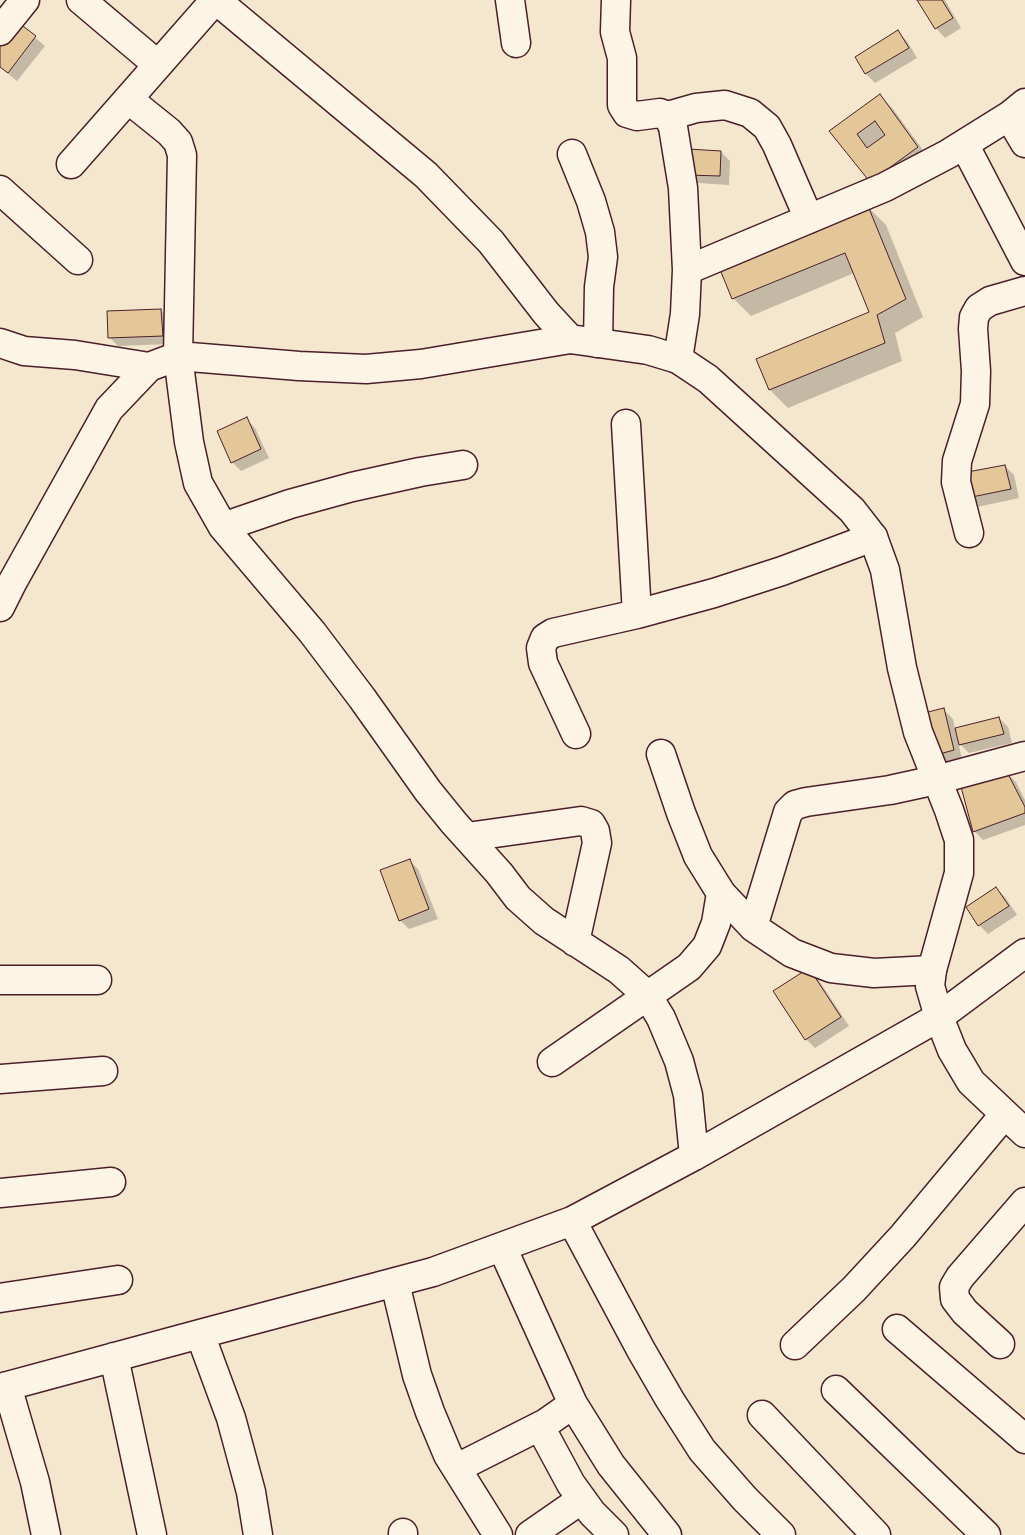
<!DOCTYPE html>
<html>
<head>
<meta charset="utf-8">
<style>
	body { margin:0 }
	canvas { display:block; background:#f5e7ce }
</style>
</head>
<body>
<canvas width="1025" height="1535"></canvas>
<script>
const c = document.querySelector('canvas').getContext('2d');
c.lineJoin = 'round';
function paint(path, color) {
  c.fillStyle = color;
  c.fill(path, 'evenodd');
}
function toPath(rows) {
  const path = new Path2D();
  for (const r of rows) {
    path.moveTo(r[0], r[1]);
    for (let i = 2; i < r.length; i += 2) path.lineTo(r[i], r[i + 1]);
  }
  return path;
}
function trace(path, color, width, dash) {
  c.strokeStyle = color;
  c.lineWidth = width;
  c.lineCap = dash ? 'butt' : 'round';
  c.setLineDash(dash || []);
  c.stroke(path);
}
const shadow = toPath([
	[919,0,945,0,961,28,945,38,936,28],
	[15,21,45,46,17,81,0,67,0,41],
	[898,32,907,41,917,58,875,83,866,74,857,57],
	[880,95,893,109,931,161,871,181,830,131],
	[721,152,730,161,729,185,697,183,688,174],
	[868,207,886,225,923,317,895,333,902,361,788,408,770,390,758,359,870,313,854,273,751,316,733,298],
	[161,310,170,319,171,344,118,346,109,337],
	[246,419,255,428,269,458,241,471,232,462],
	[1005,466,1014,475,1019,498,977,507,968,498],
	[944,710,953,719,955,729,999,718,1008,727,1012,743,969,753,958,742,962,759,940,765],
	[1007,773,1016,782,1025,800,1025,825,983,840,974,831],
	[409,860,418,869,438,919,409,929,400,920],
	[996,888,1005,897,1017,915,988,934,979,925],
	[809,970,818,979,849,1026,815,1048,806,1039]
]);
const building = toPath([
	[917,0,942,0,953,18,935,29,917,0],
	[15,20,36,36,8,73,0,67,0,39,15,20],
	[898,30,909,48,865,74,855,57,898,30],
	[880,94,918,147,870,182,829,131,880,94],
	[875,121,885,135,867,148,857,134,875,121],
	[688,149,721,151,720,176,687,175,688,149],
	[868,206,906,299,877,315,885,343,769,390,756,359,869,312,845,253,732,299,719,267,868,206],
	[161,309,163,336,108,338,107,311,161,309],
	[247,417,261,449,231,463,217,431,247,417],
	[1005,465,1011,489,967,498,962,473,1005,465],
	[944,708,954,750,929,757,920,714,944,708],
	[999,717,1004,734,959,745,955,728,999,717],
	[1007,772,1025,807,1025,813,973,832,960,783,1007,772],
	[410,859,429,909,399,921,380,870,410,859],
	[996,887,1009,906,978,926,966,907,996,887],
	[809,968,841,1017,805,1040,773,991,809,968]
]);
const minor = toPath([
	[81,0,158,65],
	[510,0,516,43],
	[616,0,615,32,622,58,622,105,627,113,637,116,660,113,668,116,673,127,683,188,687,270],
	[0,31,25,0],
	[128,99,169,132,178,142,182,155,178,356,189,442,198,483,223,527,312,632,362,698,428,791,454,823,499,873,518,898,544,921,619,970,647,995,661,1018,679,1061,688,1095,694,1156],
	[668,116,696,108,725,105,750,113,767,127,777,145,809,219],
	[1009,116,1025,143],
	[964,144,1025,261],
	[572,154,591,201,600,232,603,257,599,287,598,343],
	[71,164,215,0],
	[0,190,78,260],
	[0,343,24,351,75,355,149,367],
	[678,359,685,314,687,270,885,187,948,154,1009,116,1025,103],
	[626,424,637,614],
	[223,527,290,504,352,487,420,472,463,465],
	[969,533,956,482,957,461,975,404,976,371,973,329,974,317,979,308,990,301,1025,291],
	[0,607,12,583,109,409,149,367,178,356,299,366,366,369,421,364,570,339],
	[576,734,543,663,541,648,545,638,553,633,637,614,714,593,782,571,873,537],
	[661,754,681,813,698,856,721,893,753,927,792,953,831,968,874,973,932,970],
	[467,837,581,821,591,824,595,831,597,843,575,942],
	[753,927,788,812,795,805,806,802,890,790,936,780,1025,756],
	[0,980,97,980],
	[552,1062,689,967,707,946,716,923,721,893],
	[0,1079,103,1071],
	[0,1193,111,1182],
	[572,1221,641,1350,670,1400,702,1450,745,1499,781,1535],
	[502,1247,573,1404,611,1465,667,1535],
	[395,1283,417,1375,430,1412,448,1455,498,1535],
	[0,1298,118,1280],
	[897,1329,1025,1439],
	[200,1334,231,1418,251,1492,258,1535],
	[1000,1344,965,1312,955,1299,954,1287,960,1277,1025,1202],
	[795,1345,854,1289,903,1236,1004,1115],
	[114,1357,152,1535],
	[7,1386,35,1482,46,1535],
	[0,1388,200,1334,433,1272,572,1221,694,1156,939,1017,1025,953],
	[836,1390,986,1535],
	[573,1404,546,1423,543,1428,544,1434,571,1484,592,1513,614,1535],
	[762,1415,876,1535],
	[457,1468,546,1423],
	[403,1535,403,1533],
	[530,1535,582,1499]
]);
const tertiary = toPath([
	[216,0,426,175,491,242,546,313,570,339,648,350,678,359,708,379,852,510,873,537,885,570,902,668,918,732,949,810,959,840,959,873,932,970,930,986,939,1017,952,1050,971,1082,1025,1133]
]);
paint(shadow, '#0003');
paint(building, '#e4c798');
trace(building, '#4a1f2b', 1);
trace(minor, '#4a1f2b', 31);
trace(tertiary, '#4a1f2b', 31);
trace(minor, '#fcf5e5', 28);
trace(tertiary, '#fcf5e5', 28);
</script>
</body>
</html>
